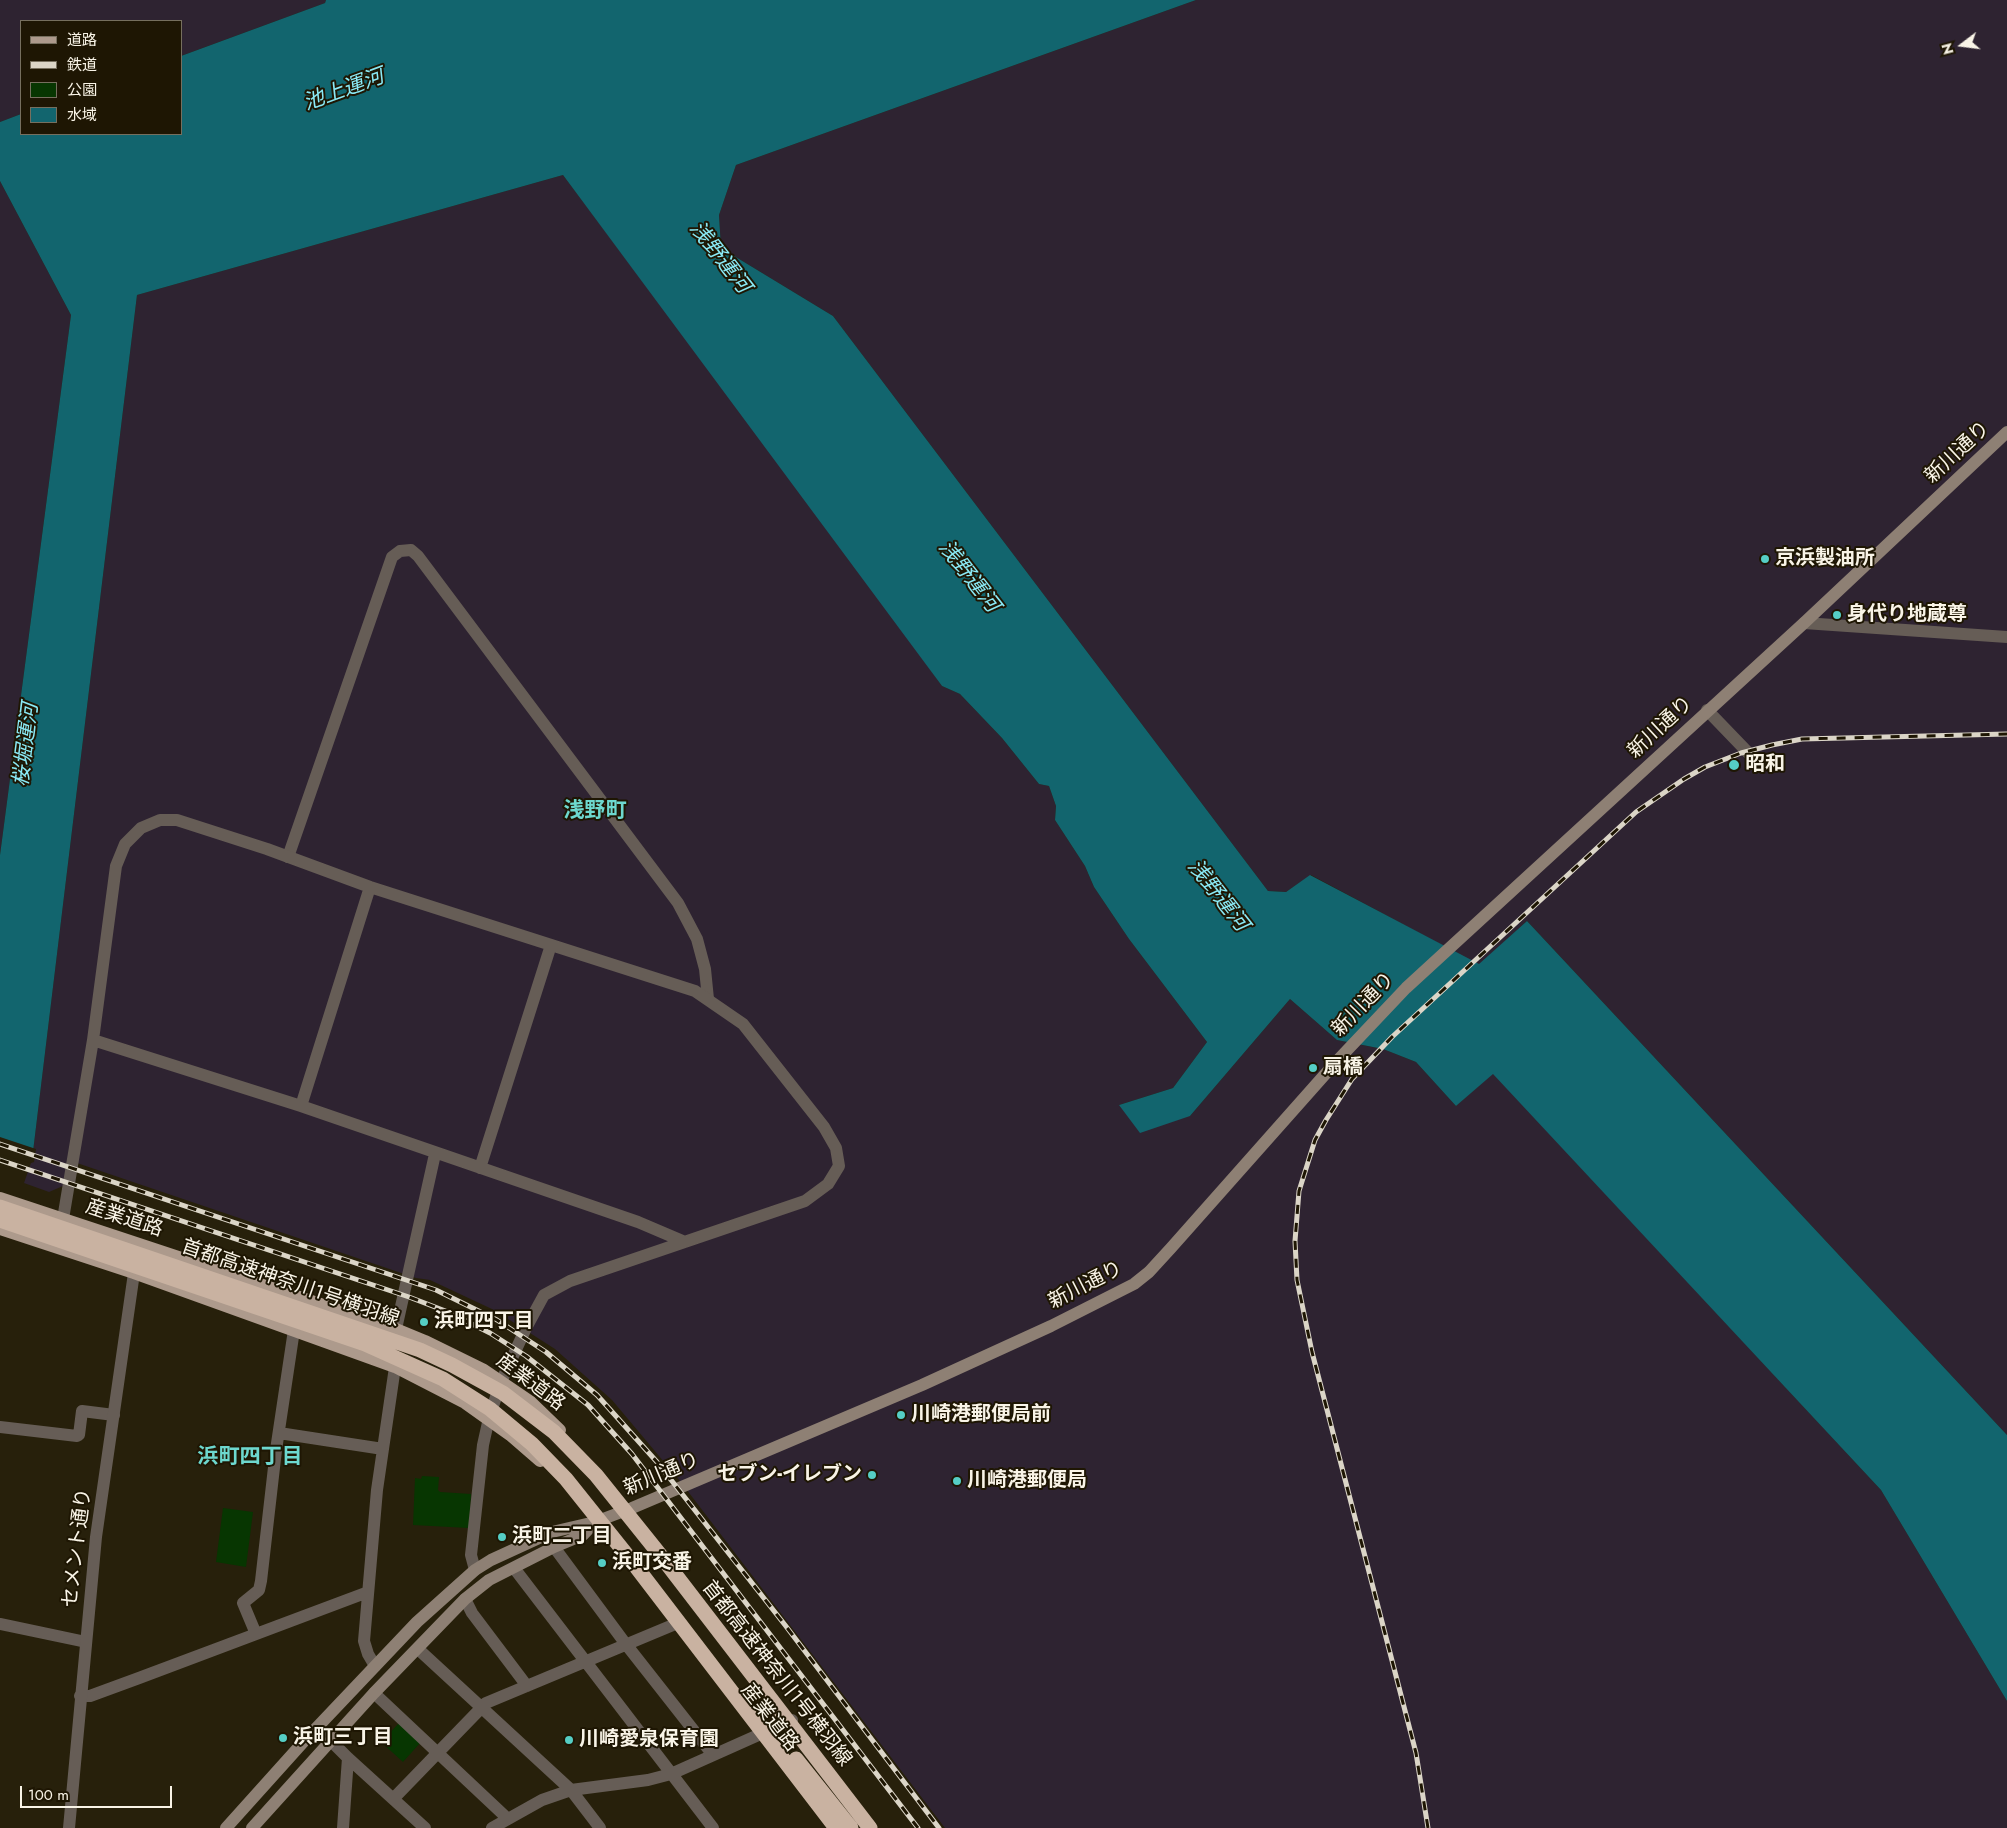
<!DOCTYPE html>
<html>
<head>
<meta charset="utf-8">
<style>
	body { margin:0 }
	#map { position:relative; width:2007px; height:1828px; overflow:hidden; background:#27200b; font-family:Jost,"Noto Sans JP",sans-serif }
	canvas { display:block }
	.legend { position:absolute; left:20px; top:20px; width:162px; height:115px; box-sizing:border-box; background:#1e1603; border:1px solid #766f5e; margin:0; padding:6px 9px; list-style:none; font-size:15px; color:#f9f4e7 }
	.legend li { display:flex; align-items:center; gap:10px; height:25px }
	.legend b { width:25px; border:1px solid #766f5e }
	.north { position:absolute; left:1937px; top:20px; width:50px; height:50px; -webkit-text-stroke:4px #1e1603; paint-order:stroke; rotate:255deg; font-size:14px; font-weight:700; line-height:20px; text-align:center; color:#f9f4e7 }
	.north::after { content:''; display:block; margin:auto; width:18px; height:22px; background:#f9f4e7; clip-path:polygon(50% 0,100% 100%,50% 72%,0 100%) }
	.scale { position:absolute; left:20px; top:1786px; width:152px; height:22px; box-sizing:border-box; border:2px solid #f9f4e7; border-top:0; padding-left:6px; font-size:15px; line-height:18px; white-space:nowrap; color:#f9f4e7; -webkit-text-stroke:4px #1e1603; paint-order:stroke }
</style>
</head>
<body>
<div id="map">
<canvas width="2007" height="1828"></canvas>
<ul class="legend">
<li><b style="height:6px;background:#ad9a8c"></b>道路</li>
<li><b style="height:6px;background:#dbd5c7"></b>鉄道</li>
<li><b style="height:14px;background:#073601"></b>公園</li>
<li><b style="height:14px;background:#12656e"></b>水域</li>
</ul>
<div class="north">N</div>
<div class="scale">100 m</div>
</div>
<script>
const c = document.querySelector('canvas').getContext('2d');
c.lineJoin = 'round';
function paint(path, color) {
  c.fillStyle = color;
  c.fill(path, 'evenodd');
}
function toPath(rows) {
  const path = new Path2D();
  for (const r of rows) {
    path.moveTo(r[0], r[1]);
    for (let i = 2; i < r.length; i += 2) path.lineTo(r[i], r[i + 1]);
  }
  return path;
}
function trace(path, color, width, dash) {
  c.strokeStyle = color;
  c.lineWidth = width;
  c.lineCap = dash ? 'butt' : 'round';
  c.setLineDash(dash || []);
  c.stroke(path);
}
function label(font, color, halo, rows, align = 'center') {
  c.font = font + ' Jost,"Noto Sans JP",sans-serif';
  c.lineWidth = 4;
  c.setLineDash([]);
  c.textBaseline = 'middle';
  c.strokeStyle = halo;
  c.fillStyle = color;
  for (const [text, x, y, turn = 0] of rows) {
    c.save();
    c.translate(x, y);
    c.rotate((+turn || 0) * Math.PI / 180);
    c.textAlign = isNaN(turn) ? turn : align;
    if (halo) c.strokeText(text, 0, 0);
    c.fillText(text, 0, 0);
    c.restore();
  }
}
const industrial = toPath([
	[0,0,326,0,325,3,181,56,181,21,21,21,21,114,0,122],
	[1196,0,2007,0,2007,1435,1527,921,1479,965,1311,875,1286,892,1268,891,833,316,721,248,719,215,736,165],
	[563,175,872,587,942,686,960,694,1002,738,1039,784,1049,786,1056,806,1055,820,1085,866,1094,887,1129,939,1207,1042,1173,1088,1119,1105,1190,1116,1290,999,1337,1040,1383,1049,1416,1062,1456,1106,1493,1073,1881,1490,2007,1701,2007,1828,945,1828,680,1481,612,1400,555,1349,494,1310,430,1280,416,1278,71,1161,63,1186,49,1192,24,1183,32,1160,137,295],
	[0,181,71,315,0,855]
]);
const green = toPath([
	[422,1476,439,1477,438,1490,440,1492,471,1494,469,1528,413,1525,415,1478,421,1479],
	[223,1508,253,1512,246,1567,216,1562],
	[400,1722,421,1742,403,1762,381,1742]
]);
const water = toPath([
	[326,0,1196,0,736,165,719,215,721,248,833,316,1268,891,1286,892,1310,875,1479,964,1527,921,2007,1435,2007,1701,1881,1490,1493,1074,1456,1106,1416,1062,1383,1049,1337,1040,1290,999,1190,1116,1140,1133,1119,1105,1173,1088,1207,1042,1129,939,1094,887,1085,866,1055,820,1056,806,1049,786,1039,784,1002,738,960,694,942,686,563,175,137,295,32,1160,0,1151,0,855,71,315,0,181,0,122,21,114,21,134,181,134,181,56,325,3]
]);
const pier = toPath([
	[0,1137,36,1149,34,1162,31,1163,0,1154]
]);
const minor = toPath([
	[1707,710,1759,764],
	[288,857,392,557,400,551,411,550,418,556,678,903,697,939,705,969,708,999],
	[0,1427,77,1436,79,1435,82,1411,114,1415],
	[279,1433,383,1449],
	[554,1547,625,1643,713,1755],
	[514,1568,713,1828],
	[475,1570,471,1555,483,1445,489,1418],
	[465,1599,472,1613,527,1686],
	[1,1624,86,1642],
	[256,1634,243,1603,259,1590,261,1581,276,1450,294,1330],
	[418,1649,571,1790,600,1828],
	[375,1666,368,1654,364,1641,377,1490,395,1367],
	[374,1693,507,1818],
	[80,1696,90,1696,139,1678,368,1592],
	[318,1728,348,1758,425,1828],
	[394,1798,486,1703,673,1625],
	[343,1828,348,1758],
	[492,1828,542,1800,571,1790,648,1780,671,1774,792,1720]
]);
const tertiary = toPath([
	[1804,623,2007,637],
	[93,1040,301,1106,638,1222,685,1242],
	[301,1106,370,887],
	[480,1168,551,945],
	[63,1219,93,1040,116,866,125,844,141,828,160,820,177,820,267,849,370,887,695,991,743,1024,824,1127,836,1148,839,1166,828,1184,805,1201,570,1281,544,1295,526,1328,501,1382,489,1418],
	[396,1339,396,1329,435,1154],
	[69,1828,96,1537,134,1273]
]);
const secondary = toPath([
	[226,1828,306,1739,417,1622,475,1570,491,1560,552,1532,595,1522,632,1508,922,1385,1051,1326,1134,1284,1149,1272,1171,1248,1336,1062,1406,988,1804,623,2007,432],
	[252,1828,374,1693,465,1599,489,1580,554,1547,583,1535,595,1522]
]);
const primary = toPath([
	[0,1198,396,1329,425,1341,484,1370,531,1402,560,1430],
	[0,1229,134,1273,395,1367,465,1403,510,1435,540,1461]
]);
const motorway = toPath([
	[0,1207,420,1350,452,1365,503,1393,554,1432,596,1475,661,1556,870,1828],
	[0,1220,365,1344,443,1379,490,1409,532,1444,566,1479,634,1564,836,1828],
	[796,1759,851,1828]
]);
const rail = toPath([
	[0,1144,436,1290,497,1320,546,1352,597,1395,657,1462,785,1625,939,1828],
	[0,1160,409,1297,448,1312,490,1333,526,1356,588,1405,632,1454,918,1828],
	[1428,1828,1416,1753,1312,1352,1297,1280,1295,1241,1299,1191,1315,1140,1326,1120,1352,1079,1392,1037,1636,812,1684,779,1705,767,1741,753,1772,745,1802,739,2007,734]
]);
const markers = [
	[1765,559,5,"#55cec5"],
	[1837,615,5,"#55cec5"],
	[1734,765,6,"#55cec5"],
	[1313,1068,5,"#55cec5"],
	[424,1322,5,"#55cec5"],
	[901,1415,5,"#55cec5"],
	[872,1475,5,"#55cec5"],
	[957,1481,5,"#55cec5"],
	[502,1537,5,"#55cec5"],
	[602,1563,5,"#55cec5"],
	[283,1738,5,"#55cec5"],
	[569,1740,5,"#55cec5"]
];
const streetNames = [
	["新川通り",1958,453,-43],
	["新川通り",1661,728,-43],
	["新川通り",1364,1005,-46],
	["産業道路",124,1219,18],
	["首都高速神奈川1号横羽線",290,1284,19],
	["新川通り",1086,1286,-27],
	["産業道路",530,1383,37],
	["新川通り",662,1475,-23],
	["セメント通り",78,1548,-83],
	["首都高速神奈川1号横羽線",776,1674,52],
	["産業道路",769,1718,52]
];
const poiNames = [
	["京浜製油所",1775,559],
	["身代り地蔵尊",1847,615],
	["昭和",1745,765],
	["扇橋",1323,1068],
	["浜町四丁目",434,1322],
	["川崎港郵便局前",911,1415],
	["セブン-イレブン",862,1475,"right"],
	["川崎港郵便局",967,1481],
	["浜町二丁目",512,1537],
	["浜町交番",612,1563],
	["浜町三丁目",293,1738],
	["川崎愛泉保育園",579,1740]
];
const waterNames = [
	["池上運河",344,91,-20],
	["浅野運河",719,258,52],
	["浅野運河",968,577,52],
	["桜堀運河",27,745,-83],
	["浅野運河",1217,896,52]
];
const neighbourhoodNames = [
	["浅野町",595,812],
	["浜町四丁目",250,1458]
];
paint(industrial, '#2e2331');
paint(green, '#073601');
paint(water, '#12656e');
paint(pier, '#27200b');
trace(minor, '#665d56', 12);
trace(tertiary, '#665d56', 12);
trace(secondary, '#8e8074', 12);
trace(primary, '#ad9a8c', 12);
trace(motorway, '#c9b2a1', 15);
trace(rail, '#dbd5c7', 5);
trace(rail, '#1e1603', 3, [9]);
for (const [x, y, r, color] of markers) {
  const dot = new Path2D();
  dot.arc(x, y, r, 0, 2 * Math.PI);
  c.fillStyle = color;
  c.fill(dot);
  trace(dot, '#1e1603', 2);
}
label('20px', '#f9f4e7', '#1e1603', streetNames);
label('bold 20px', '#f9f4e7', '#1e1603', poiNames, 'left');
label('italic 21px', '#8aeaf6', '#1e1603', waterNames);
label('bold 21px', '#6dd8cf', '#1e1603', neighbourhoodNames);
</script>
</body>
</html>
